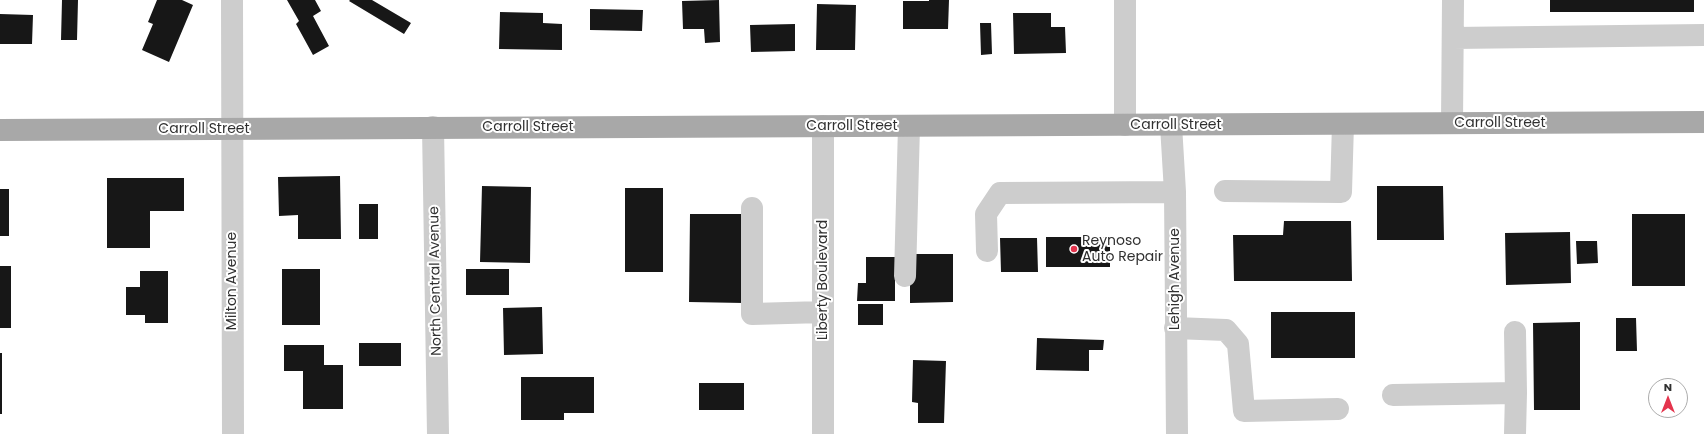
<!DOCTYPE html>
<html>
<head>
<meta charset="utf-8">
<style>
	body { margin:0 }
	#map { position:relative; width:1704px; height:434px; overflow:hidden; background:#fff; font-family:Poppins,sans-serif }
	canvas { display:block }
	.north { position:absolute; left:1648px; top:378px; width:40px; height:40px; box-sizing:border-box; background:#fff; border:1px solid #acacac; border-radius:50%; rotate:0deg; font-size:11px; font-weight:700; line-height:16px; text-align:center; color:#303030 }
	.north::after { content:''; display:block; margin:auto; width:14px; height:18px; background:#e4344d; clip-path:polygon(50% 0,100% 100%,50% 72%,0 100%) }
</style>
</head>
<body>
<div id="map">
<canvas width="1704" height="434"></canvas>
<div class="north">N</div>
</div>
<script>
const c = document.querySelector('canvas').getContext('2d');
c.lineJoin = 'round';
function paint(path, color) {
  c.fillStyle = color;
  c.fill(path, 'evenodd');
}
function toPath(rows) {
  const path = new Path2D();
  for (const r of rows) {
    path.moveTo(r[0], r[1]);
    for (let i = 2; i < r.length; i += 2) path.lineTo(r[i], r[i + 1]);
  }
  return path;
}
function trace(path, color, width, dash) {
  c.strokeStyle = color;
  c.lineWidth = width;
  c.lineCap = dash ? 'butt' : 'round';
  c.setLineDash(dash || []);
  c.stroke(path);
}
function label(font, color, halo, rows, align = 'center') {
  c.font = font + ' Poppins,sans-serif';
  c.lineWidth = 4;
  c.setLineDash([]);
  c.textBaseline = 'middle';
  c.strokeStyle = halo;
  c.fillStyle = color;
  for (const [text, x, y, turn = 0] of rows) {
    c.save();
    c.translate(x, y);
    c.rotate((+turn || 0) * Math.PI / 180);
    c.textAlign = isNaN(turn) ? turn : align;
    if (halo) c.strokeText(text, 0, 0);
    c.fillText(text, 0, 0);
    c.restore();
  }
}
const building = toPath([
	[62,0,78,0,77,40,61,40],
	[157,0,182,0,193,5,169,62,142,50,153,24,148,22],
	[287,0,315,0,321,11,313,16,329,46,313,55,296,24,299,21],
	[350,0,372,0,411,23,404,34,349,1],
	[719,0,720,42,705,43,704,29,683,29,682,1],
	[929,0,949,0,948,29,903,29,903,1,929,1],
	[1550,0,1694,0,1694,12,1550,12],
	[817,4,856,5,855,50,816,50],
	[590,9,643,10,642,31,590,30],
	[500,12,543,13,543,23,562,24,562,50,499,49],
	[1013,13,1051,13,1051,27,1065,27,1066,53,1014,54],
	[0,14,33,15,32,44,0,44],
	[980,23,991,23,992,54,981,55],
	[795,24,795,51,751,52,750,25],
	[340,176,341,239,298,239,298,215,279,216,278,177],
	[107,178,184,178,184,211,150,211,150,248,107,248],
	[482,186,531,187,530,263,480,262],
	[1377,186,1443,186,1444,240,1377,240],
	[625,188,663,188,663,272,625,272],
	[0,189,9,189,9,236,0,236],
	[359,204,378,204,378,239,359,239],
	[690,214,744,214,744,303,689,302],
	[1632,214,1685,214,1685,286,1632,286],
	[1284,221,1351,221,1352,281,1234,281,1233,235,1283,235],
	[1570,232,1571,283,1506,285,1505,233],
	[1046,237,1110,237,1110,267,1046,267],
	[1000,238,1037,238,1038,272,1001,272],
	[1576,241,1597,241,1598,263,1577,264],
	[910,254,953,254,953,302,910,303],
	[866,257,895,257,895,301,857,301,858,283,866,283],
	[0,266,11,266,11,328,0,328],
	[282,269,320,269,320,325,282,325],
	[466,269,509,269,509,295,466,295],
	[140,271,168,271,168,323,145,323,145,315,126,315,126,287,140,287],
	[858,304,883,304,883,325,858,325],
	[542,307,543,354,504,355,503,308],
	[1271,312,1355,312,1355,358,1271,358],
	[1616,318,1636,318,1637,351,1616,351],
	[1580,322,1580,410,1534,410,1533,323],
	[1037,338,1104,340,1103,350,1089,350,1089,371,1036,370],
	[359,343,401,343,401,366,359,366],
	[284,345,324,345,324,365,343,365,343,409,303,409,303,371,284,371],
	[0,353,2,353,2,414,0,414],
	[913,360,946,361,944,423,918,423,918,403,912,402],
	[521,377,594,377,594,413,564,413,564,420,521,420],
	[699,383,744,383,744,410,699,410]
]);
const minor = toPath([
	[232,0,233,434],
	[1125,0,1125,125],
	[1453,38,1704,35],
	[1452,123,1453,0],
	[1171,125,1175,192,1177,434],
	[823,126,823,434],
	[433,127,438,434],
	[1225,191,1341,192,1343,124],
	[752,208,752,314,823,312],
	[987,251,986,214,1000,193,1175,192],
	[905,276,909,126],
	[1175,328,1226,330,1238,344,1244,411,1338,409],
	[1515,332,1516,393],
	[1393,395,1516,393,1515,434]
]);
const major = toPath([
	[0,130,1704,122]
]);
const markers = [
	[1074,249,4,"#e4344d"]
];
const streetNames = [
	["Carroll Street",1500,123],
	["Carroll Street",1176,125],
	["Carroll Street",852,126],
	["Carroll Street",528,127],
	["Carroll Street",204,129],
	["Lehigh Avenue",1175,279,-90],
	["Liberty Boulevard",823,280,-90],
	["Milton Avenue",232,281,-90],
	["North Central Avenue",436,281,-91]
];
const poiNames = [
	["Reynoso",1082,241],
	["Auto Repair",1082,257]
];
paint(building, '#171717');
trace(minor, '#cdcdcd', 22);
trace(major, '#a8a8a8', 22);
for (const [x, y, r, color] of markers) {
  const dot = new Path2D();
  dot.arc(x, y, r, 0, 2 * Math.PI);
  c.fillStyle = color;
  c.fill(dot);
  trace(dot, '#fff', 1.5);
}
label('14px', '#303030', '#fff', streetNames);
label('14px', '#303030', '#fff', poiNames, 'left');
</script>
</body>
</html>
